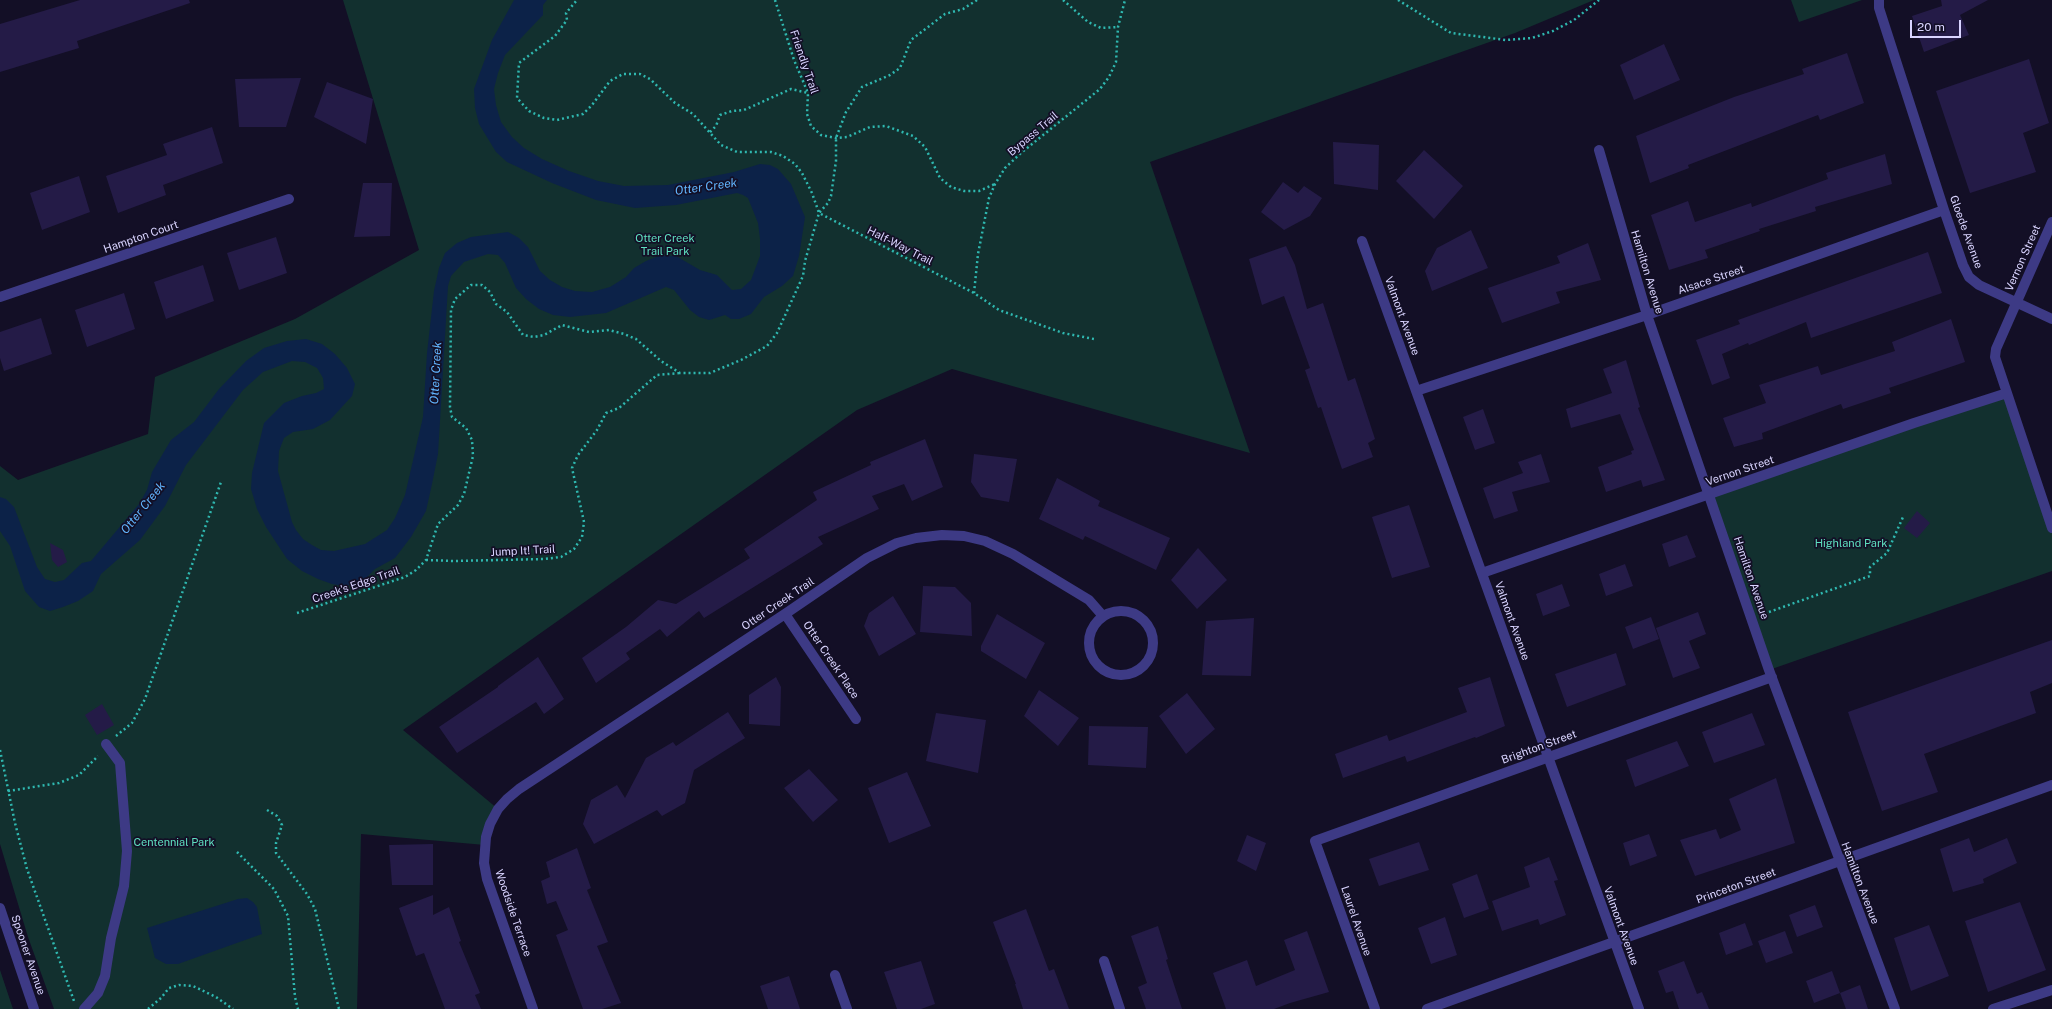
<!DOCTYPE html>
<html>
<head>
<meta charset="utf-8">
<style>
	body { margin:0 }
	#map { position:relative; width:2052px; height:1009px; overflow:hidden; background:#130f26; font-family:"Public Sans",sans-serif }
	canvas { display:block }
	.scale { position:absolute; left:1910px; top:20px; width:51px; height:18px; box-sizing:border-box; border:2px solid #d9d4ff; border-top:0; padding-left:5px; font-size:12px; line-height:14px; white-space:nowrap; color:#d9d4ff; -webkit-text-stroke:3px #130f26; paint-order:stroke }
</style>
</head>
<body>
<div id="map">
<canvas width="2052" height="1009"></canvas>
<div class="scale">20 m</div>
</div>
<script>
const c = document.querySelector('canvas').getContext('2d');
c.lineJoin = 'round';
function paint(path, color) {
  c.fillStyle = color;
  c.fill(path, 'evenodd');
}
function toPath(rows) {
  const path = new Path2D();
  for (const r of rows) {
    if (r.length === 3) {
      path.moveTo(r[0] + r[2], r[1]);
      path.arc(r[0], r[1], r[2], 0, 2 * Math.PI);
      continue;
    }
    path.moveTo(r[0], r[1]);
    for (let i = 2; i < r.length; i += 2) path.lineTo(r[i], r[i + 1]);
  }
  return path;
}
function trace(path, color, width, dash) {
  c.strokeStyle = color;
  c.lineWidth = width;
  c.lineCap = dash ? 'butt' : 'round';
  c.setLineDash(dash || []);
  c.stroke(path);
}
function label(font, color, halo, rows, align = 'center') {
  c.font = font + ' "Public Sans",sans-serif';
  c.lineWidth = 3.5;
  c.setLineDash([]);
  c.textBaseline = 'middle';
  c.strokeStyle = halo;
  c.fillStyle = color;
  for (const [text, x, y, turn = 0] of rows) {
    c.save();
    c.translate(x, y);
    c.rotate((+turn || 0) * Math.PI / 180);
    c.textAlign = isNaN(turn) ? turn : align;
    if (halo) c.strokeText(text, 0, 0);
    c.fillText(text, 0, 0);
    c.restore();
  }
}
const green = toPath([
	[343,0,1594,0,1515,33,1150,162,1250,453,952,369,857,410,403,730,498,809,485,845,361,834,357,1009,54,1009,28,937,0,844,0,466,18,480,148,434,155,377,295,319,419,250],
	[1791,0,1862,0,1799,22],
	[2007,393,2052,528,2052,571,1769,670,1709,495],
	[0,970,13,1009,0,1009]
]);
const water = toPath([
	[514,0,547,0,543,5,543,15,505,55,498,73,494,89,496,105,501,122,512,137,524,148,542,159,569,171,598,181,624,186,668,185,734,172,760,164,770,165,778,169,791,184,805,217,799,256,793,276,782,286,764,297,751,314,739,319,731,319,725,315,709,320,699,317,690,310,674,290,666,287,606,313,570,317,553,315,539,309,526,299,516,288,505,263,498,255,488,254,464,262,451,276,448,286,438,454,432,484,426,511,411,537,395,558,375,569,366,578,357,583,344,586,332,584,318,579,302,571,287,559,266,527,257,509,251,489,252,473,264,423,284,403,302,396,316,393,324,389,323,378,317,368,305,362,292,361,263,372,243,390,186,465,165,506,140,540,101,574,93,591,78,601,63,607,50,611,39,607,25,591,10,546,0,531,0,497,6,499,14,507,37,567,45,579,55,582,64,580,82,563,91,561,139,504,147,490,152,472,171,440,194,422,219,389,246,361,264,348,287,341,306,339,322,344,335,354,347,368,355,384,352,396,330,420,313,429,293,432,284,438,279,451,278,471,292,522,296,530,303,539,312,545,321,550,334,551,365,544,387,530,395,518,405,495,423,417,427,353,434,291,439,268,445,253,457,243,471,237,508,232,519,238,528,247,540,271,550,280,562,287,575,291,592,292,610,287,626,277,634,268,646,261,659,256,676,256,700,270,717,275,732,290,741,289,751,280,760,256,760,239,758,223,748,198,743,195,737,193,676,205,635,208,596,200,552,183,507,162,496,152,479,124,475,108,474,89,492,40],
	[247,898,253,902,257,907,262,934,178,964,166,964,155,958,147,928,238,899]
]);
const building = toPath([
	[80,0,189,0,190,3,77,41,79,48,0,72,0,24],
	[1941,0,1988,0,1960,15,1969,35,1924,52,1912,16,1942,6],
	[1664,44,1680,80,1634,100,1620,65],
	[1847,53,1864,103,1820,120,1818,115,1688,165,1689,168,1650,183,1636,136,1734,97,1804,74,1802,69],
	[2029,59,2049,123,2023,133,2036,172,1970,193,1936,91],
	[301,78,286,127,239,127,235,79],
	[327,82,373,99,366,144,314,117],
	[212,127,223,163,163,185,166,195,118,213,106,176,167,155,163,144],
	[1333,142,1379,145,1378,190,1334,184],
	[1424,150,1463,186,1434,219,1396,181],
	[1885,154,1892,184,1815,207,1816,211,1759,229,1760,231,1705,250,1708,258,1669,270,1651,215,1688,201,1695,222,1751,203,1752,207,1828,179,1826,173],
	[79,176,90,212,42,230,30,193],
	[1283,182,1298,193,1304,186,1322,198,1310,216,1284,230,1261,212],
	[363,183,392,183,390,236,354,237],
	[1471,230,1488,268,1432,291,1425,271,1437,248],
	[276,237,287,273,239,290,227,253],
	[1588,243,1601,280,1556,292,1560,303,1502,323,1488,288,1560,263,1557,256],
	[1286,246,1295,265,1307,309,1323,303,1348,381,1355,378,1375,439,1368,443,1373,457,1342,469,1321,407,1318,408,1305,370,1310,368,1284,296,1262,305,1249,259],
	[1928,252,1942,293,1811,338,1806,322,1749,345,1748,343,1722,354,1730,378,1712,385,1696,340,1740,324,1738,320],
	[203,265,214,301,166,319,154,282],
	[124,293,135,329,87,347,75,310],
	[41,318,52,354,4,371,0,358,0,332],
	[1951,319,1965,362,1889,388,1891,393,1843,409,1841,404,1762,433,1763,439,1734,447,1723,418,1766,403,1759,385,1818,366,1821,375,1895,351,1892,342],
	[1626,360,1640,407,1638,408,1665,480,1643,487,1641,480,1606,492,1598,467,1632,454,1631,451,1634,450,1620,414,1571,428,1566,409,1612,393,1603,369],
	[1483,409,1495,443,1475,450,1463,417],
	[925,439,943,487,912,501,904,484,872,496,879,509,818,537,823,544,704,618,699,611,667,637,660,629,626,653,630,659,596,683,582,658,626,627,658,600,676,604,750,558,744,549,817,500,813,492,871,465,870,462],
	[974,454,1017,459,1009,502,981,497,971,482],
	[1541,454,1550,482,1512,492,1518,511,1494,519,1483,488,1523,473,1518,462],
	[1057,478,1100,501,1098,506,1170,538,1156,570,1085,536,1083,540,1039,519],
	[1409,505,1430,567,1392,578,1372,517],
	[1917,511,1930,523,1917,538,1904,528],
	[1687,535,1696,557,1669,567,1662,544],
	[50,543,63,550,67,562,58,567,52,560],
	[1198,548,1227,580,1197,609,1171,580],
	[1625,564,1633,586,1606,596,1599,574],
	[1562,584,1570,606,1543,616,1536,594],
	[923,586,955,587,971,603,972,636,920,632],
	[893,596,916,634,879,656,864,626,869,613],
	[1698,612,1706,634,1689,641,1700,668,1673,678,1656,628],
	[997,614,1045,643,1026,679,981,651,981,646],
	[1651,617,1659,639,1633,649,1625,627],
	[1254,618,1251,676,1202,675,1206,621],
	[2052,640,2052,683,2030,692,2036,713,1924,754,1938,792,1882,811,1848,712],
	[1616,653,1626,685,1567,707,1555,674],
	[538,657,564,699,544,714,536,702,457,753,439,727,498,687,498,686],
	[776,677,781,687,780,726,749,724,749,695],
	[1490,677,1505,726,1476,738,1475,737,1407,762,1405,756,1343,778,1335,754,1387,735,1389,741,1467,712,1458,688],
	[1039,690,1079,718,1058,746,1024,716],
	[1187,693,1215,729,1186,754,1159,716],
	[102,704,114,725,97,735,85,715],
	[728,712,745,738,694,770,685,803,662,816,657,810,594,844,583,824,591,800,617,785,625,798,646,758,673,742,676,746],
	[936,713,986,720,978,773,926,761],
	[1752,713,1765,745,1714,763,1702,732],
	[1089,726,1148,727,1146,768,1088,765],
	[1677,741,1689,766,1635,787,1626,760],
	[809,769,838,800,813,822,784,788],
	[907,772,931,826,889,843,868,788],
	[1776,778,1795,843,1695,876,1680,840,1716,829,1720,839,1741,830,1729,799],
	[1649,834,1657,856,1630,866,1623,843],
	[1247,835,1266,843,1256,871,1237,861],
	[1969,838,1974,852,2007,838,2017,863,1983,879,1984,883,1953,892,1940,849],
	[1419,842,1429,870,1379,886,1369,859],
	[433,844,433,885,392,885,389,845],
	[577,848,591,888,587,890,608,942,597,946,621,1003,602,1009,583,1009,556,935,568,930,556,901,547,904,541,881,550,877,546,862],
	[1549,857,1558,880,1554,881,1566,915,1540,925,1538,919,1502,931,1492,901,1530,887,1524,867],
	[1477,874,1489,909,1464,918,1452,884],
	[433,895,433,915,449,907,461,941,459,942,480,993,475,995,481,1009,445,1009,424,953,416,956,399,908],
	[2020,902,2046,970,1988,992,1965,921],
	[1815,905,1823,927,1797,937,1789,915],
	[1026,909,1049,971,1054,969,1069,1009,1023,1009,1015,984,1016,984,993,922],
	[1445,917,1457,955,1431,964,1418,928],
	[1745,923,1753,945,1726,955,1719,933],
	[1929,925,1949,976,1911,991,1894,938],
	[1158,926,1168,959,1166,960,1182,1009,1146,1009,1138,987,1147,983,1131,936],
	[1307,931,1329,992,1290,1003,1274,1009,1226,1009,1213,973,1247,960,1256,986,1295,970,1284,940],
	[1785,931,1793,953,1766,963,1758,941],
	[921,961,935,1004,921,1009,897,1009,884,972],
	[1684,961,1697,994,1702,992,1709,1009,1679,1009,1673,991,1666,993,1658,971],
	[1832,971,1840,993,1814,1003,1806,981],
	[789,976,800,1009,768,1009,760,986],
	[1860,985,1868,1009,1846,1009,1840,993]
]);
const path = toPath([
	[775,0,794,60,808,93,807,114,811,126,821,135,836,138,847,137,870,127,886,126,913,136,925,147,940,178,951,187,964,191,979,191,995,184],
	[977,0,963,9,945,14,911,40,900,68,890,75,862,87,846,112,836,138,836,161,831,196,828,203,819,213,974,293,999,310,1063,333,1094,339],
	[1063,0,1088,22,1101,28,1118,27],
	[1398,0,1451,33,1506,40,1532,38,1553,31,1574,20,1599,0],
	[710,132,716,126,720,115,732,111,744,110,791,89,808,93],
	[974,293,978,254,989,198,995,184,1005,168,1021,153,1100,89,1109,77,1116,62,1118,27,1125,0],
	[426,560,454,561,544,559,561,557,574,549,582,537,584,522,572,468,578,455,597,430,606,413,619,408,657,375,680,373],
	[1769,612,1870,576,1870,567,1887,553,1903,517],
	[297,613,405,577,416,570,426,560,438,524,458,505,464,494,473,456,472,440,466,428,452,417,450,407,451,310,455,299,471,285,482,285,490,292,496,304,507,312,523,335,534,337,544,335,562,325,589,332,609,330,624,334,636,339,661,361,680,373,710,373,741,360,767,346,777,333,803,276,805,261,819,213,812,193,802,173,795,164,783,156,771,152,737,152,721,145,693,114,675,103,650,79,640,74,623,74,610,81,592,105,583,114,557,120,544,118,529,111,517,98,519,63,555,36,567,20,566,13,577,0],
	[116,736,132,723,145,699,221,482],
	[0,750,15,823,27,869,74,1001],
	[8,791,59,783,79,775,98,756],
	[267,810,277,816,282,825,276,843,276,853,307,894,315,909,339,1009],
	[237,852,274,889,288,916,295,997,298,1009],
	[148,1009,161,998,169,988,179,985,193,986,216,997,233,1009]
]);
const minor = toPath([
	[1879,0,1879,8,1944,210,1963,265,1969,277,1979,285,2052,319],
	[1599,150,1647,315,1769,670,1895,1009],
	[2052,222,1996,349,1995,357,2052,528],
	[1362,241,1639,1009],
	[0,297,289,199],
	[1416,391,1647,315,1944,210],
	[1482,573,1914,423,2007,393],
	[1121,643,32],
	[785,614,856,719],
	[0,908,34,1009],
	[1104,961,1120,1009],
	[835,975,847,1009],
	[84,1009,98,993,105,976,111,938,124,886,127,851,120,763,106,744],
	[533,1009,487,879,484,863,486,837,490,824,498,809,507,799,519,789,785,614,867,558,897,543,916,538,942,535,964,536,985,541,1013,554,1089,600,1103,616],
	[1375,1009,1315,841,1772,677],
	[1427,1009,2052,785],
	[1993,1009,2052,990]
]);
const streetNames = [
	["Friendly Trail",804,62,71],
	["Bypass Trail",1033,134,-40],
	["Gloede Avenue",1966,232,70],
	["Hampton Court",141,237,-19],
	["Half-Way Trail",900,246,27],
	["Vernon Street",2023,258,-66],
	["Hamilton Avenue",1647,272,73],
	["Alsace Street",1711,280,-19],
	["Valmont Avenue",1402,316,70],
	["Vernon Street",1740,471,-19],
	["Jump It! Trail",523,551,-3],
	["Hamilton Avenue",1751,578,71],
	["Creek's Edge Trail",356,585,-19],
	["Otter Creek Trail",778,604,-34],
	["Valmont Avenue",1512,621,70],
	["Otter Creek Place",831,660,56],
	["Brighton Street",1539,747,-20],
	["Hamilton Avenue",1860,883,69],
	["Princeton Street",1736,886,-20],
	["Woodside Terrace",513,913,71],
	["Laurel Avenue",1356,921,71],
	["Valmont Avenue",1621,926,70],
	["Spooner Avenue",28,955,71]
];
const parkNames = [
	["Otter Creek",665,239],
	["Trail Park",665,252],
	["Highland Park",1851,544],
	["Centennial Park",174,843]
];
const waterNames = [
	["Otter Creek",706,187,-8],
	["Otter Creek",436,373,-87],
	["Otter Creek",143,508,-51]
];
paint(green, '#12302f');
paint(water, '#0c2248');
paint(building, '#241b47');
trace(path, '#2fb8b0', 2.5, [2, 3]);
trace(minor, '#3d3a85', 10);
label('11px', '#d9d4ff', '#130f26', streetNames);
label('11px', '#5fe0c0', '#130f26', parkNames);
label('italic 12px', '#62b6ff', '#130f26', waterNames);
</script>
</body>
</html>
